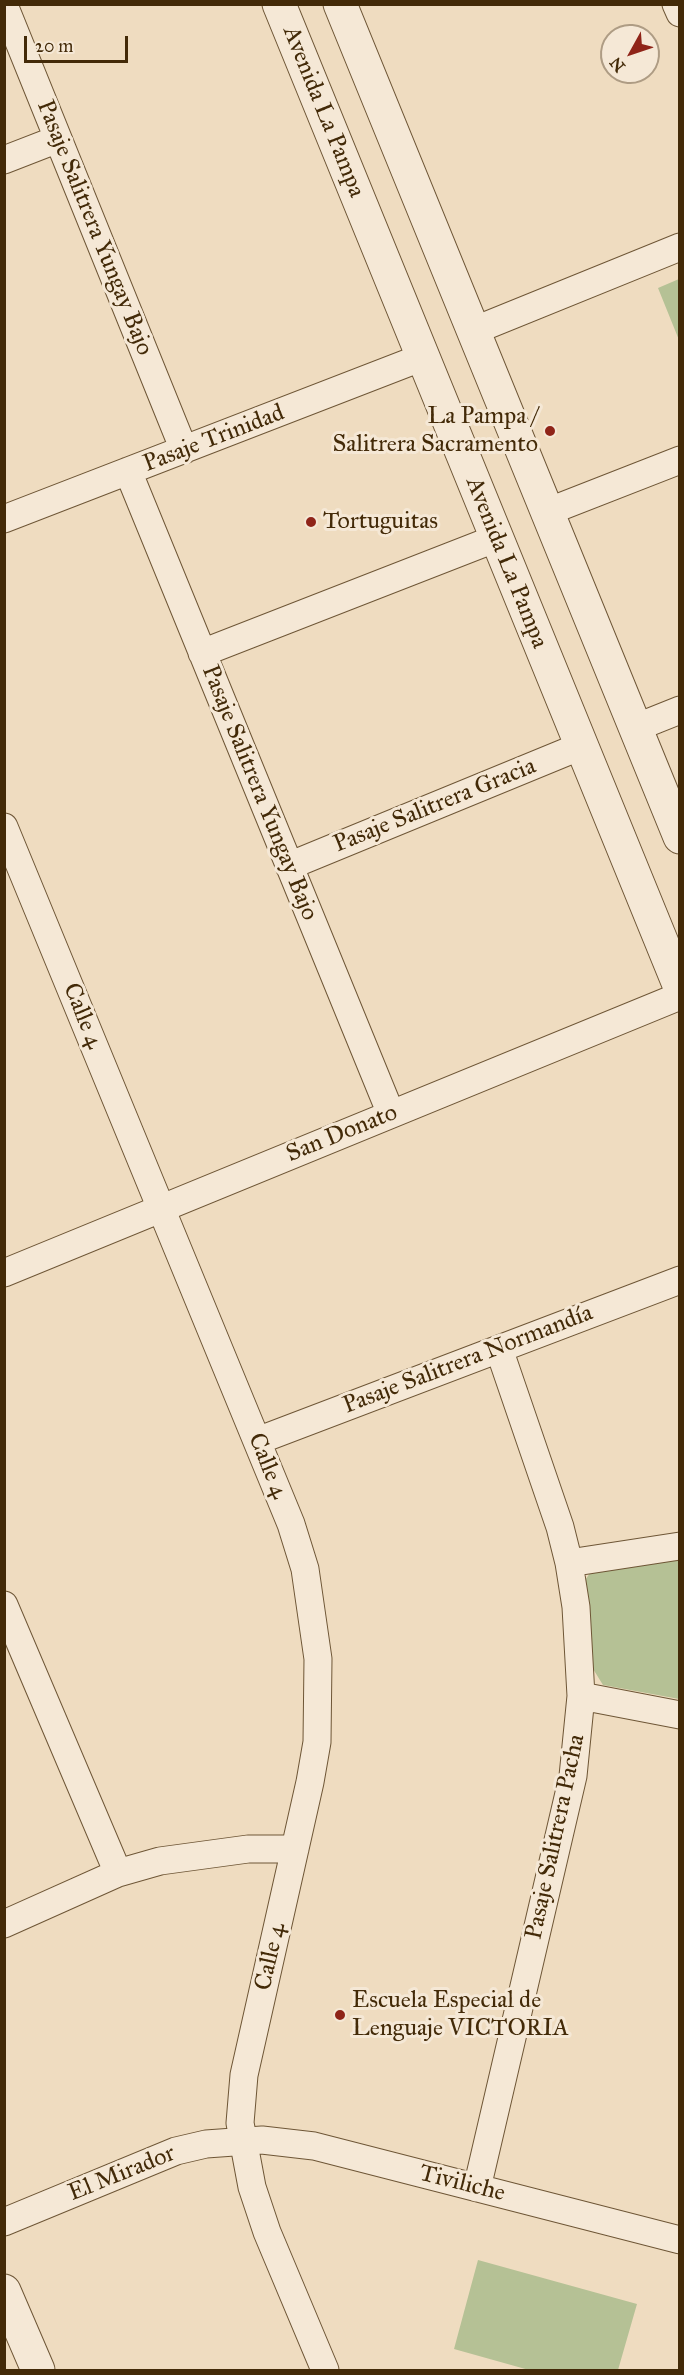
<!DOCTYPE html>
<html>
<head>
<meta charset="utf-8">
<style>
	body { margin:0 }
	#map { position:relative; width:684px; height:2375px; overflow:hidden; background:#efdcc0; font-family:"IM FELL Great Primer",serif }
	canvas { display:block }
	.frame { position:absolute; inset:0; border:6px solid #432a08; pointer-events:none }
	.north { position:absolute; left:600px; top:24px; width:60px; height:60px; box-sizing:border-box; background:#f5e8d6; border:2px solid #ae9c84; border-radius:50%; rotate:230deg; font-size:16px; font-weight:700; line-height:24px; text-align:center; color:#432a08 }
	.north::after { content:''; display:block; margin:auto; width:21px; height:27px; background:#8f2418; clip-path:polygon(50% 0,100% 100%,50% 72%,0 100%) }
	.scale { position:absolute; left:24px; top:36px; width:104px; height:27px; box-sizing:border-box; border:3px solid #432a08; border-top:0; padding-left:8px; font-size:18px; line-height:21px; white-space:nowrap; color:#432a08; -webkit-text-stroke:4px #f5e8d6; paint-order:stroke }
</style>
</head>
<body>
<div id="map">
<canvas width="684" height="2375"></canvas>
<div class="frame"></div>
<div class="north">N</div>
<div class="scale">20 m</div>
</div>
<script>
const c = document.querySelector('canvas').getContext('2d');
c.lineJoin = 'round';
function paint(path, color) {
  c.fillStyle = color;
  c.fill(path, 'evenodd');
}
function toPath(rows) {
  const path = new Path2D();
  for (const r of rows) {
    path.moveTo(r[0], r[1]);
    for (let i = 2; i < r.length; i += 2) path.lineTo(r[i], r[i + 1]);
  }
  return path;
}
function trace(path, color, width, dash) {
  c.strokeStyle = color;
  c.lineWidth = width;
  c.lineCap = dash ? 'butt' : 'round';
  c.setLineDash(dash || []);
  c.stroke(path);
}
function label(font, color, halo, rows, align = 'center') {
  c.font = font + ' "IM FELL Great Primer",serif';
  c.lineWidth = 6;
  c.setLineDash([]);
  c.textBaseline = 'middle';
  c.strokeStyle = halo;
  c.fillStyle = color;
  for (const [text, x, y, turn = 0] of rows) {
    c.save();
    c.translate(x, y);
    c.rotate((+turn || 0) * Math.PI / 180);
    c.textAlign = isNaN(turn) ? turn : align;
    if (halo) c.strokeText(text, 0, 0);
    c.fillText(text, 0, 0);
    c.restore();
  }
}
const green = toPath([
	[679,279,679,340,658,288],
	[679,1559,679,1699,603,1685,590,1664,583,1583,590,1573],
	[478,2260,637,2304,618,2370,529,2370,454,2349]
]);
const minor = toPath([
	[676,4,680,13],
	[4,5,184,450],
	[4,160,58,139],
	[473,331,680,247],
	[128,471,391,1114],
	[547,512,680,460],
	[4,519,423,357],
	[202,653,497,538],
	[635,728,680,710],
	[4,827,291,1524,305,1569,318,1659,317,1742,310,1782,244,2075,240,2123,252,2187,267,2232,325,2370],
	[289,866,581,746],
	[4,1273,680,996],
	[257,1441,680,1280],
	[569,1563,680,1546],
	[4,1605,118,1873],
	[581,1696,680,1715],
	[4,1924,118,1873,160,1861,248,1849,295,1849],
	[477,2188,573,1776,581,1696,576,1607,569,1563,560,1527,499,1349],
	[4,2222,176,2151,206,2144,262,2140,314,2146,680,2240]
]);
const tertiary = toPath([
	[279,4,680,987],
	[340,4,680,837],
	[4,2291,38,2370]
]);
const markers = [
	[550,431,6,"#8f2418"],
	[311,522,6,"#8f2418"],
	[340,2015,6,"#8f2418"]
];
const streetNames = [
	["Avenida La Pampa",323,112,68],
	["Pasaje Salitrera Yungay Bajo",94,228,68],
	["Pasaje Trinidad",214,439,-21],
	["Avenida La Pampa",506,563,68],
	["Pasaje Salitrera Yungay Bajo",259,793,68],
	["Pasaje Salitrera Gracia",435,806,-22],
	["Calle 4",82,1016,68],
	["San Donato",342,1134,-22],
	["Pasaje Salitrera Normandía",468,1360,-21],
	["Calle 4",267,1466,68],
	["Pasaje Salitrera Pacha",556,1837,-78],
	["Calle 4",271,1957,-77],
	["El Mirador",122,2174,-22],
	["Tiviliche",462,2184,14]
];
const poiNames = [
	["La Pampa /",538,417,"right"],
	["Salitrera Sacramento",538,445,"right"],
	["Tortuguitas",323,522],
	["Escuela Especial de",352,2001],
	["Lenguaje VICTORIA",352,2029]
];
paint(green, '#b5c195');
trace(minor, '#6e5636', 29);
trace(tertiary, '#6e5636', 35);
trace(minor, '#f5e8d6', 27);
trace(tertiary, '#f5e8d6', 33);
for (const [x, y, r, color] of markers) {
  const dot = new Path2D();
  dot.arc(x, y, r, 0, 2 * Math.PI);
  c.fillStyle = color;
  c.fill(dot);
  trace(dot, '#f5e8d6', 2);
}
label('24px', '#432a08', '#f5e8d6', streetNames);
label('24px', '#432a08', '#f5e8d6', poiNames, 'left');
</script>
</body>
</html>
